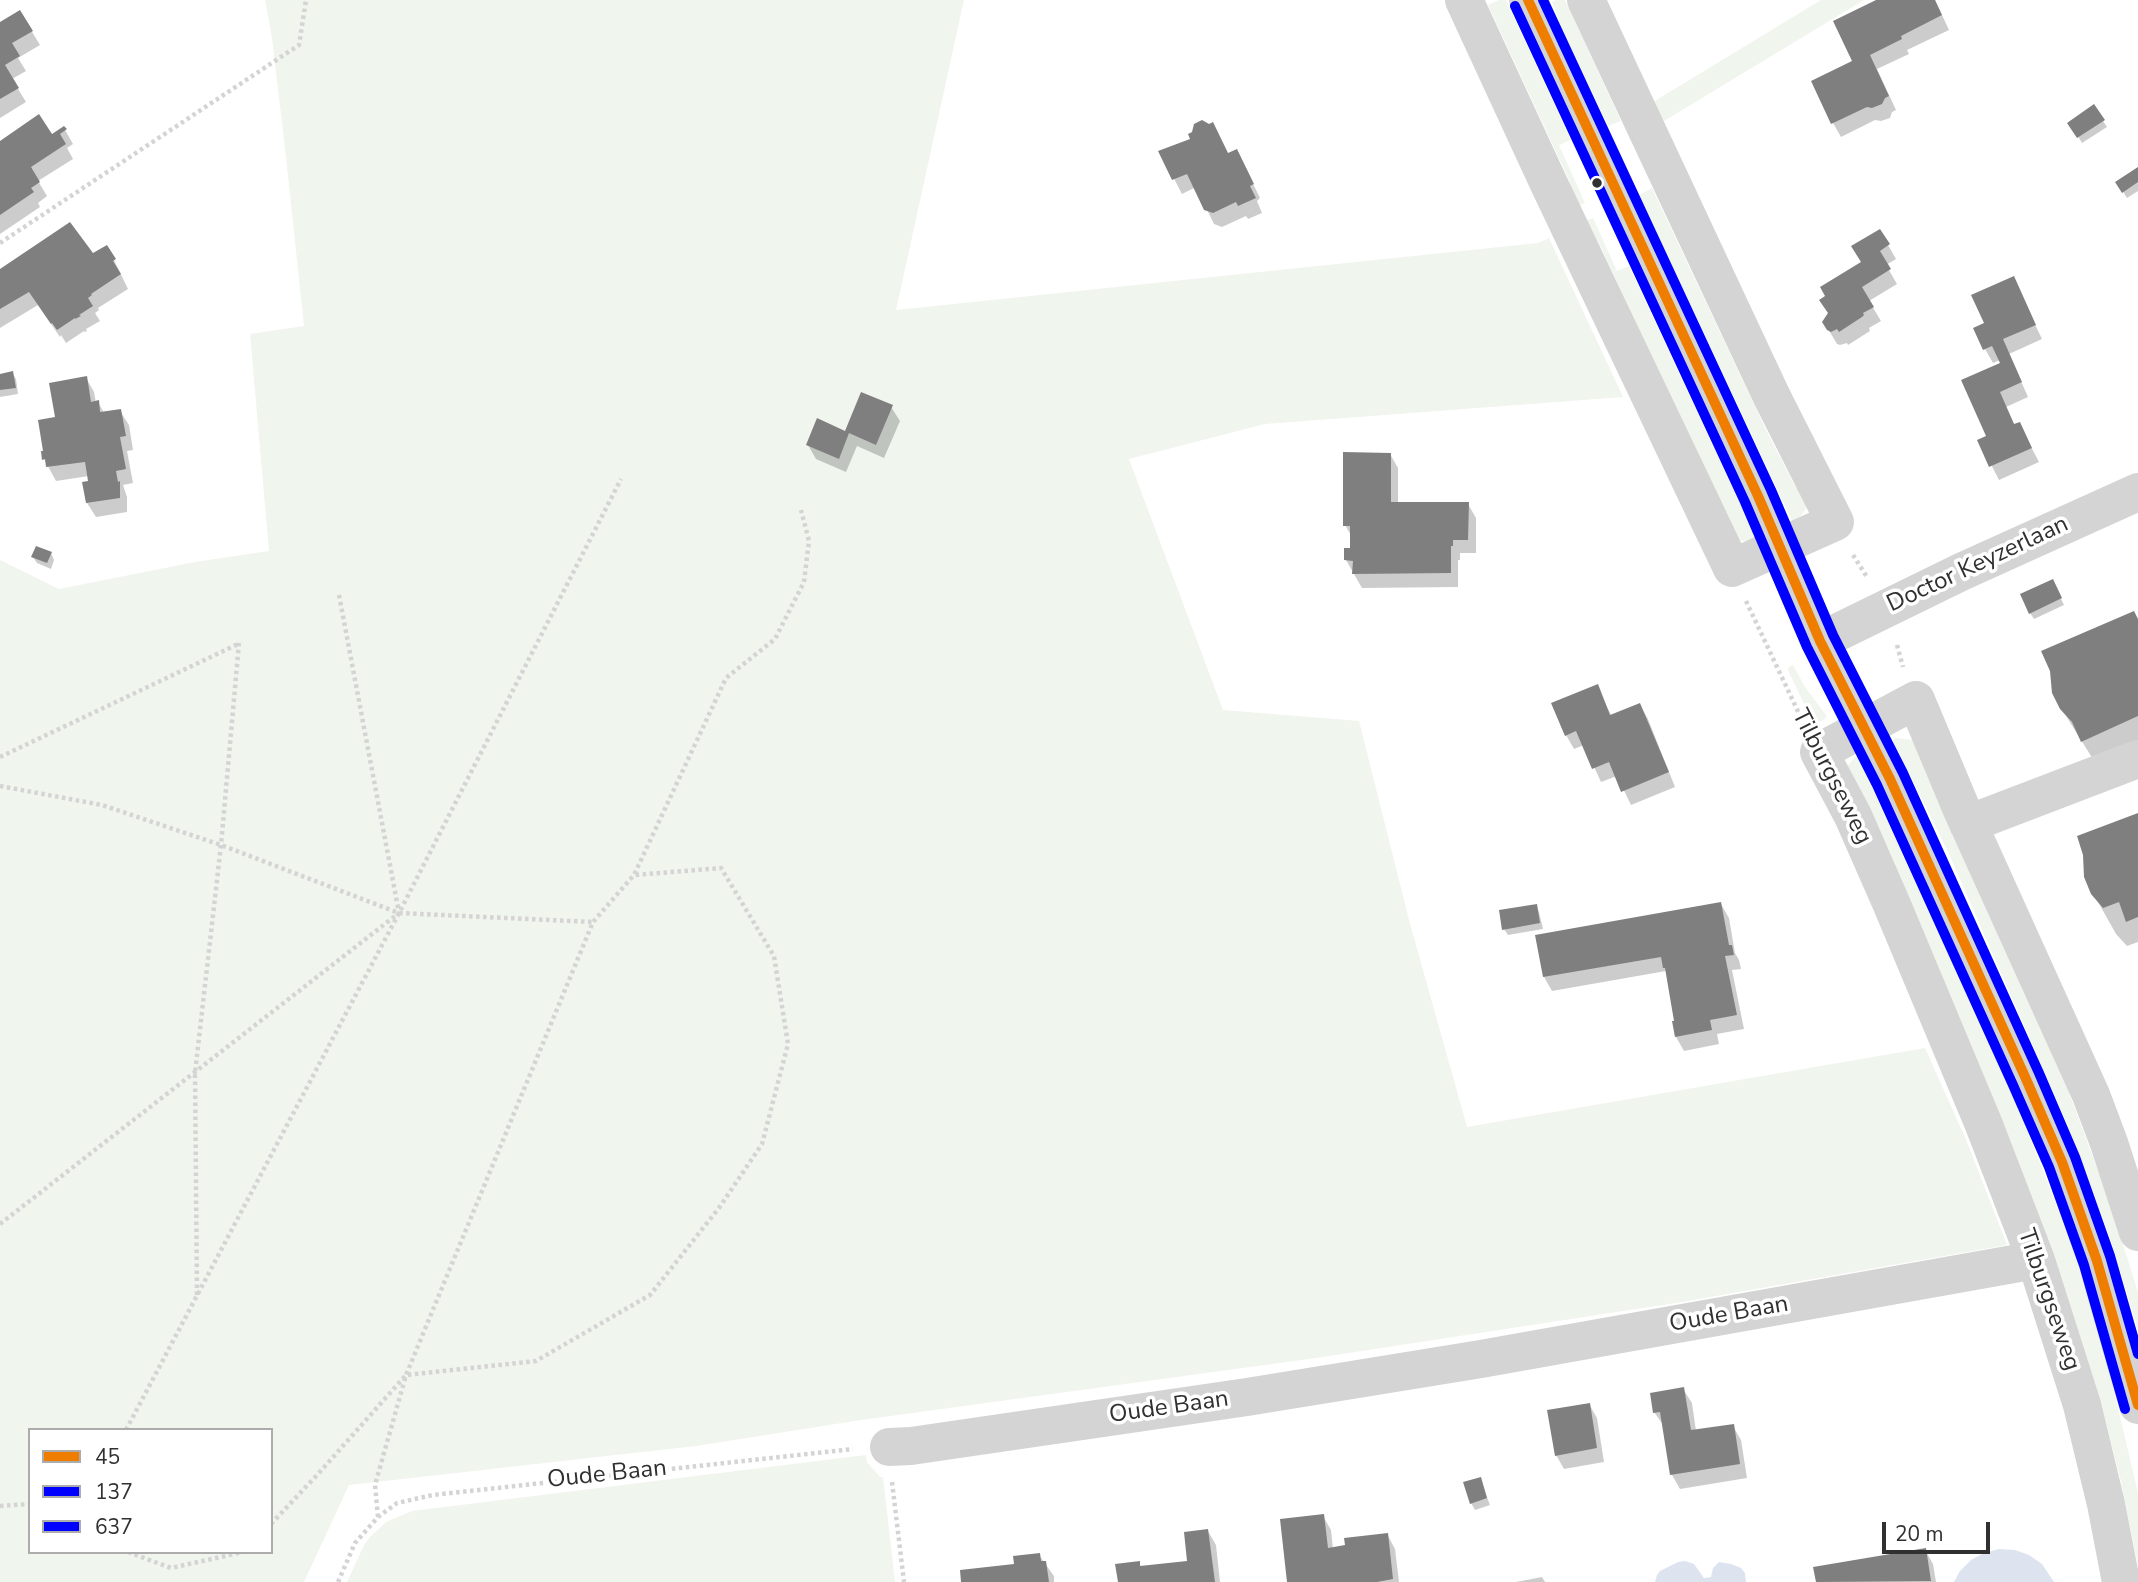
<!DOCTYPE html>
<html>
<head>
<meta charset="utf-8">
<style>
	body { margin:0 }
	#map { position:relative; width:2138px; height:1582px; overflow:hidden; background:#fff; font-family:"Nunito Sans",sans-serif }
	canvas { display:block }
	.legend { position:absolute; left:28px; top:1428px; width:245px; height:126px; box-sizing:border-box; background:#fff; border:2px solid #acacac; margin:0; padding:9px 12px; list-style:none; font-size:21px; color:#303030 }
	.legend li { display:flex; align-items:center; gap:14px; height:35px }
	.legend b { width:35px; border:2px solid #acacac }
	.scale { position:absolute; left:1882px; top:1522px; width:108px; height:32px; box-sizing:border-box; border:4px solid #303030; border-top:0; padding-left:9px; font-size:21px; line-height:24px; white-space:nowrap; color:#303030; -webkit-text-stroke:5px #fff; paint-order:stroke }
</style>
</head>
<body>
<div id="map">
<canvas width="2138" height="1582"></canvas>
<ul class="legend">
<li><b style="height:9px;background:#ef7d00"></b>45</li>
<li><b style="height:9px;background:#00f"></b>137</li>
<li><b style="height:9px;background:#00f"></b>637</li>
</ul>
<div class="scale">20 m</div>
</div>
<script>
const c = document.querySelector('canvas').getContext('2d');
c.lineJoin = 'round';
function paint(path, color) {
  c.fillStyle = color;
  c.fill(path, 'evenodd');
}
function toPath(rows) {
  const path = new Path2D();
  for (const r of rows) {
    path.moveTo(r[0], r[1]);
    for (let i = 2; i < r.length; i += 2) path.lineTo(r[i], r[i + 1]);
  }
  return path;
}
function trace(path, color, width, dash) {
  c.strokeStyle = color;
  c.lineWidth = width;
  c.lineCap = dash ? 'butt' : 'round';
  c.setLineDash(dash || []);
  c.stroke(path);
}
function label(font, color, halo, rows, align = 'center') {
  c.font = font + ' "Nunito Sans",sans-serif';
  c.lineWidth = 7;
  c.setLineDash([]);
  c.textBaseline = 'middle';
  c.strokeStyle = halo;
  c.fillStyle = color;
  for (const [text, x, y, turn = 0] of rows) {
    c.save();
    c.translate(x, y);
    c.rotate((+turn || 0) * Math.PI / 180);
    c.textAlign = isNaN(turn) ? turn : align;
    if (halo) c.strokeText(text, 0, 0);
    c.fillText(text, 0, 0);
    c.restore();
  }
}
const green = toPath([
	[265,0,964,0,896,310,1538,243,1549,238,1623,397,1265,424,1129,459,1223,710,1359,721,1409,920,1467,1127,1925,1048,1967,1142,2007,1245,1682,1302,1316,1358,861,1420,696,1446,349,1485,304,1582,0,1582,0,560,59,589,195,562,269,551,250,334,304,326,286,157,272,38],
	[30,1430,271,1430,271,1552,30,1552],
	[1499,0,1506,0,1571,140,1559,145,1585,203,1572,209,1570,182,1488,5],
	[1556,0,1565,0,1621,121,1608,126,1560,23,1552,2],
	[1821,0,1864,0,1664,121,1653,102],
	[1652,188,1768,434,1795,486,1808,498,1806,509,1799,518,1792,521,1639,195],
	[1593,218,1617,271,1629,266,1756,538,1745,541,1735,540,1729,522,1598,241,1579,223],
	[1793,665,1805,687,1826,715,1826,718,1818,723,1812,721,1788,670,1789,667],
	[1895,738,1915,740,1953,836,2068,1090,2110,1203,2138,1292,2138,1330,2110,1238,2070,1131,1949,854,1893,741],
	[1855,757,1858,757,1871,782,1870,783,2018,1107,2071,1242,2105,1353,2138,1493,2138,1566,2121,1481,2101,1405,2055,1256,2001,1117,1886,844,1845,769],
	[866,1455,867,1462,880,1477,883,1477,895,1582,347,1582,364,1545,370,1537,386,1522,412,1511]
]);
const water = toPath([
	[1999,1549,2015,1550,2029,1555,2042,1564,2054,1582,1954,1582,1960,1571,1971,1560,1984,1553],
	[1685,1561,1694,1564,1704,1578,1711,1577,1713,1568,1719,1562,1731,1564,1741,1568,1745,1573,1746,1582,1655,1582,1657,1575,1660,1571,1678,1562]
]);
const shadow = toPath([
	[1880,0,1935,0,1949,30,1907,50,1909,54,1877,69,1896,110,1892,112,1890,118,1881,121,1875,120,1841,137,1833,123,1855,61],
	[20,12,40,45,18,58,26,71,12,79,26,102,0,118,0,24],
	[2103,121,2107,127,2082,143,2070,123],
	[64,128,73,144,67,148,73,159,38,181,47,196,38,203,40,207,0,234,0,143,52,136],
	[1237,151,1260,198,1257,201,1262,213,1248,219,1246,216,1222,227,1214,224,1196,187,1182,194,1160,152,1228,155],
	[2138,169,2138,191,2127,198,2117,182],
	[1880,231,1896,259,1886,265,1897,284,1869,301,1881,321,1869,328,1870,331,1848,345,1847,343,1840,345,1837,344,1824,322,1863,263],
	[92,255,114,260,128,289,98,308,99,310,95,313,100,321,86,329,87,331,85,332,84,331,66,343,61,335,60,337,38,305,0,328,0,271],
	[2013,278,2042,339,2009,354,2028,397,2006,407,2015,426,2019,424,2039,462,1999,480,1979,441,1989,437,2002,364,2000,360,1993,363,1985,349,1986,324],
	[12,373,16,379,18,394,0,397,0,375],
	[86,378,94,392,96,403,98,402,104,413,120,411,129,425,133,450,127,451,133,483,123,485,127,497,127,512,96,517,87,503,84,484,89,483,89,476,56,481,44,459,57,418],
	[891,407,900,421,884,458,857,446,846,472,816,459,808,445,846,433],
	[1390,454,1398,468,1398,504,1468,504,1476,518,1476,553,1460,553,1460,560,1458,560,1458,587,1362,588,1346,560,1351,549,1352,537,1345,525],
	[51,553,54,560,51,569,37,563,33,557],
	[2056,588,2064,605,2034,619,2030,613],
	[2138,621,2138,766,2106,780,2061,708],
	[1597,686,1612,717,1640,705,1648,719,1675,787,1631,805,1617,776,1601,782,1584,745,1574,749,1566,735],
	[2138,815,2138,942,2127,946,2116,934,2093,893,2085,855],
	[1721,904,1729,918,1735,953,1739,960,1741,969,1732,970,1744,1029,1717,1034,1719,1044,1684,1051,1676,1037,1676,1023,1666,971,1552,991,1544,977,1537,936],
	[1536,906,1539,912,1543,929,1508,935,1504,929],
	[1683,1389,1692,1403,1696,1431,1733,1426,1741,1440,1747,1478,1680,1489,1672,1475,1664,1426,1654,1412],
	[1589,1404,1597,1418,1604,1462,1564,1469,1556,1455],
	[1480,1479,1490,1505,1475,1510,1471,1503],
	[1323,1516,1331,1530,1333,1549,1387,1534,1395,1549,1399,1582,1289,1582],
	[1208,1531,1216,1545,1220,1582,1119,1582,1139,1563,1142,1568,1189,1562],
	[1925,1550,1933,1564,1936,1582,1817,1582,1815,1568],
	[1039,1555,1054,1576,1054,1582,963,1582,1015,1566],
	[1542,1577,1545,1582,1516,1582]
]);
const building = toPath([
	[1876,0,1935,0,1942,15,1901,36,1902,39,1870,55,1889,96,1885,98,1882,104,1872,108,1867,107,1831,124,1811,81,1852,61,1833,21],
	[20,10,33,31,12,43,20,56,5,65,19,88,0,99,0,22],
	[2094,104,2105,120,2077,138,2067,123],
	[39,114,52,134,64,126,67,129,60,134,66,144,31,167,40,182,31,188,34,192,0,215,0,141],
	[1202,120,1209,124,1213,122,1228,153,1237,149,1254,184,1250,186,1256,198,1238,206,1236,202,1213,213,1204,210,1187,174,1172,180,1158,151,1190,139,1188,134,1192,132,1194,124],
	[2138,167,2138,182,2122,193,2115,182],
	[70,222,93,253,107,245,116,259,113,261,121,274,91,294,92,295,88,298,93,306,79,315,81,316,75,319,75,318,57,330,52,323,51,324,29,292,0,309,0,269],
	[1880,229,1890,244,1880,251,1891,269,1862,287,1874,307,1863,313,1864,315,1862,317,1839,332,1837,329,1831,332,1827,330,1822,322,1828,313,1819,300,1825,296,1820,287,1861,262,1851,246],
	[2014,276,2036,325,2003,339,2022,382,2000,392,2014,424,2020,422,2032,448,1989,467,1977,440,1986,436,1961,380,2000,363,1992,346,1983,350,1973,328,1984,323,1971,295],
	[13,371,16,388,0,390,0,374],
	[87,376,91,402,99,400,100,412,121,409,126,436,120,437,126,469,116,471,118,482,120,481,120,498,86,503,82,482,88,481,85,462,46,467,45,459,42,460,41,451,43,451,38,420,55,417,49,383],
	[861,392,893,405,876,445,849,433,839,459,806,445,817,418,845,431],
	[1343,452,1391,453,1391,502,1469,502,1468,540,1453,540,1453,546,1451,546,1451,573,1352,574,1353,561,1344,560,1344,548,1350,548,1350,526,1343,526],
	[36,546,52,552,47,563,31,557],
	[2053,579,2062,598,2029,614,2020,594],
	[2134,611,2138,619,2138,716,2081,742,2072,722,2060,709,2052,693,2050,671,2041,651],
	[1598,684,1610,715,1640,703,1669,772,1621,792,1609,762,1592,769,1576,731,1565,736,1551,703],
	[2138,813,2138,917,2126,922,2119,902,2103,908,2091,894,2084,877,2083,855,2077,836],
	[1721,902,1729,945,1732,945,1734,955,1725,956,1737,1015,1710,1020,1712,1030,1675,1037,1672,1021,1674,1021,1665,968,1663,968,1661,957,1543,977,1535,935],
	[1537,904,1540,923,1502,930,1499,910],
	[1684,1387,1691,1430,1734,1424,1740,1464,1670,1475,1660,1412,1653,1413,1650,1393],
	[1590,1403,1597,1448,1555,1456,1547,1410],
	[1481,1477,1487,1498,1470,1504,1463,1482],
	[1324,1514,1328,1548,1345,1545,1344,1538,1388,1533,1393,1579,1377,1582,1287,1582,1280,1519],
	[1208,1529,1215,1582,1118,1582,1115,1564,1140,1561,1140,1566,1187,1561,1184,1532],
	[1926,1548,1931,1581,1816,1582,1813,1567],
	[1040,1553,1041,1561,1046,1561,1049,1582,961,1582,960,1570,1014,1564,1013,1556]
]);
const path = toPath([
	[0,243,299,45,306,0],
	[1853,555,1867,577],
	[1746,601,1802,720],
	[1897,645,1903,667],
	[0,757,238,644],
	[0,786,102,805,221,845,399,913,593,922],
	[0,1224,399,913,339,595],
	[197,1295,195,1073,221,845,239,643],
	[126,1430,399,913,621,479],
	[892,1482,904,1582],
	[0,1506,30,1504],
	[378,1517,375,1485,406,1375,593,922,634,875,726,678,775,639,804,582,809,541,801,510],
	[271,1524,318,1474,406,1375,536,1361,650,1295,719,1208,762,1144,788,1044,774,956,721,868,635,875],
	[128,1552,171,1568,243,1552],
	[338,1582,355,1543,378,1517,397,1503,433,1495,853,1449]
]);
const minor = toPath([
	[1464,0,1549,184,1732,568,1835,522,1771,395,1586,0],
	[1528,0,1758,496,1820,641,1890,779,2026,1079,2062,1162,2097,1261,2138,1405],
	[1820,641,1961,572,2138,492],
	[1968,824,2138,759],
	[889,1447,911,1446,1247,1397,1481,1359,2036,1260],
	[2121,1582,2106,1504,2082,1405,2036,1260,1984,1125,1892,905,1853,816,1819,752,1916,700,1962,810,2091,1095,2109,1143,2138,1232]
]);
const bus1 = toPath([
	[1528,0,1758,496,1820,641,1890,779,2026,1079,2062,1162,2097,1261,2138,1405]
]);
const bus2 = toPath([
	[1515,6,1745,502,1807,647,1877,785,2013,1085,2049,1167,2084,1265,2125,1409]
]);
const bus3 = toPath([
	[1543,0,1771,490,1833,635,1903,773,2039,1073,2075,1157,2110,1256,2138,1354]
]);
const markers = [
	[1597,183,6,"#303030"]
];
const streetNames = [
	["Doctor Keyzerlaan",1978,565,-25],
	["Tilburgseweg",1831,777,63],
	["Tilburgseweg",2048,1300,71],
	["Oude Baan",1729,1315,-10],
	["Oude Baan",1169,1408,-8],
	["Oude Baan",607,1475,-6]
];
paint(green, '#f0f5ee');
paint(water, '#dde4f0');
paint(shadow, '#0003');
paint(building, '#7f7f7f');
trace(path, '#d4d4d4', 4.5, [3.5, 3.5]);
trace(minor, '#d4d4d4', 38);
trace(bus1, '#ef7d00', 10);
trace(bus2, '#00f', 10);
trace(bus3, '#00f', 10);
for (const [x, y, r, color] of markers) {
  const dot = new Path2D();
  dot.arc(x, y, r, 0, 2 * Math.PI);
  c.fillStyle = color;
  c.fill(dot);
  trace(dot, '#fff', 2.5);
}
label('24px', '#303030', '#fff', streetNames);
</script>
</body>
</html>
